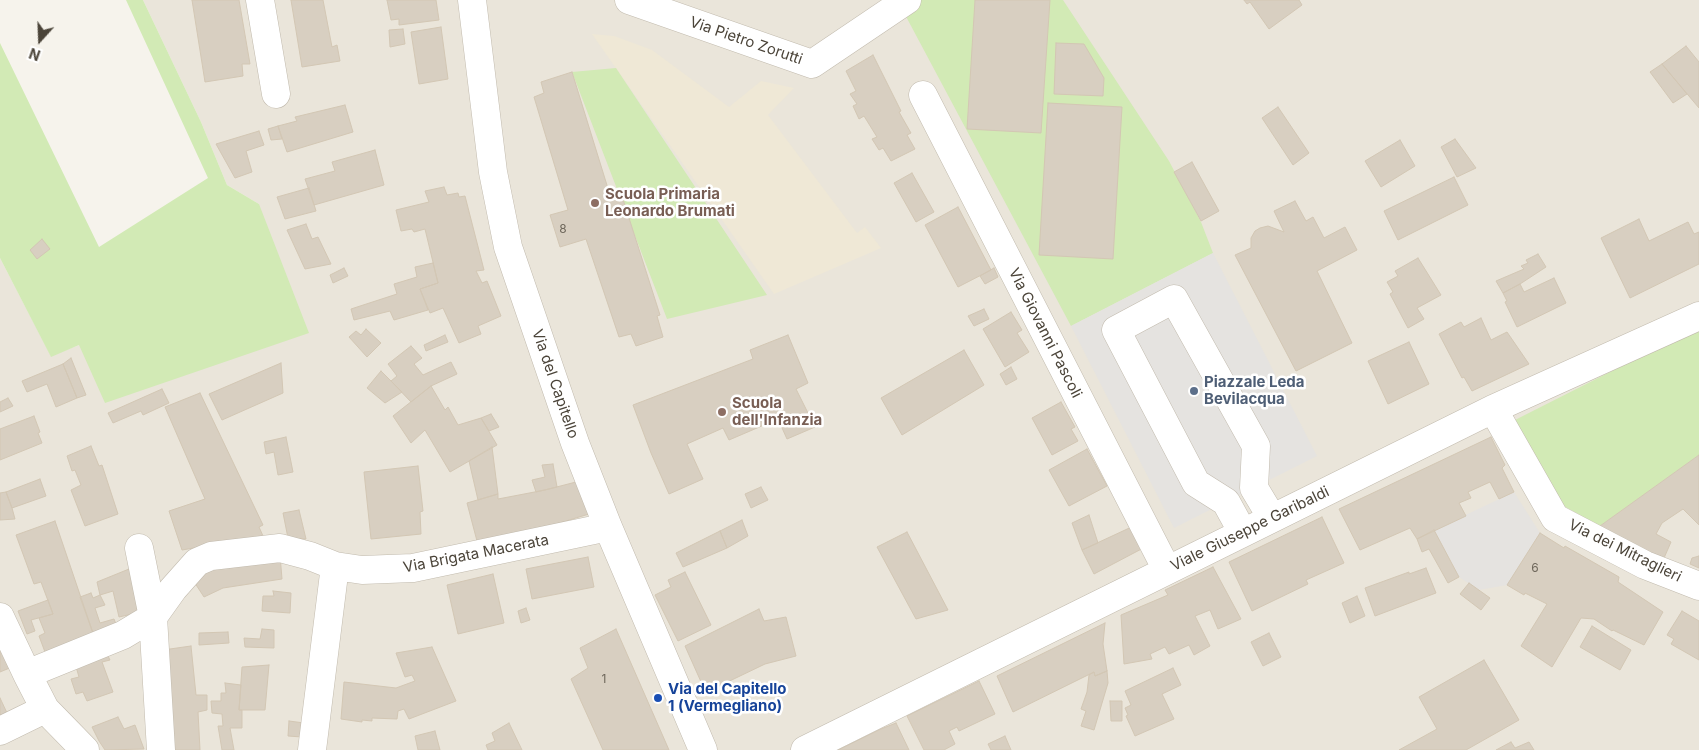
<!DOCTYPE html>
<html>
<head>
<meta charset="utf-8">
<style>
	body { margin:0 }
	#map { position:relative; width:1699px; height:750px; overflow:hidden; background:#f6f3ec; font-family:Inter,sans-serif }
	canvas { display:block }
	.north { position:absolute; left:15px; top:15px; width:50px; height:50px; -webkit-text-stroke:4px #fff; paint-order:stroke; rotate:200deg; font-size:14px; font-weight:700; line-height:20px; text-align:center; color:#4b4439 }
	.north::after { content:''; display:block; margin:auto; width:18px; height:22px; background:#4b4439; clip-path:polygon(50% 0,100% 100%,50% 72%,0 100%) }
</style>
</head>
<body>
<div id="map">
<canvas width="1699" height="750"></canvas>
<div class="north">N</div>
</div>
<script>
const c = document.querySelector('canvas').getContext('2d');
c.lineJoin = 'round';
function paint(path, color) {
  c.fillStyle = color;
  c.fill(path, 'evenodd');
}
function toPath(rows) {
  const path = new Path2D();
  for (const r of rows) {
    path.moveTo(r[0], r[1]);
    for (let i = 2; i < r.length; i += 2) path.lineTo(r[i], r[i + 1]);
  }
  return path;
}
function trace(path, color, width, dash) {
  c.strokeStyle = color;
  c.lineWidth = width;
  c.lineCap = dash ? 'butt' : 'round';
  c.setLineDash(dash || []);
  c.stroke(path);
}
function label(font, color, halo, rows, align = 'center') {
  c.font = font + ' Inter,sans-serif';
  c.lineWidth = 5;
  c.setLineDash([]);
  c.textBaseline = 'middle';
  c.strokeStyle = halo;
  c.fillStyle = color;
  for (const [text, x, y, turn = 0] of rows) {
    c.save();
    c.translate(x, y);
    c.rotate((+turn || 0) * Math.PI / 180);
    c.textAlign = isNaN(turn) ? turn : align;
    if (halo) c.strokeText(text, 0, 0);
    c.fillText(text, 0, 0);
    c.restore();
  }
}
const residential = toPath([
	[143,0,1699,0,1699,750,0,750,0,258,51,356,79,345,259,204,227,185,201,122]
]);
const education = toPath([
	[592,34,614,36,652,50,729,107,761,81,794,88,768,115,857,233,865,227,881,248,774,294]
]);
const green = toPath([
	[126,0,143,0,201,122,227,185,259,204,309,333,105,403,79,345,51,357,0,258,0,43,99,247,208,178],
	[914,0,1063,0,1169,161,1201,222,1213,253,1071,326,902,9],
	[616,68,767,295,667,319,572,72],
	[1697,328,1699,331,1699,455,1600,526,1560,504,1513,421]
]);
const parking = toPath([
	[1213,253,1317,456,1174,528,1071,326],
	[1514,492,1540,533,1507,585,1479,590,1459,577,1434,530]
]);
const building = toPath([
	[192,0,239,0,250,64,242,64,243,76,205,82,192,0],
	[291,0,323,0,332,47,337,45,340,61,302,67,291,0],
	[387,0,436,0,439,20,399,25,399,19,391,20,387,0],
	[975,0,1050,0,1041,133,967,129,975,0],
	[1244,0,1299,0,1302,5,1269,29,1250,2,1247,4,1244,0],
	[441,27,448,79,419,84,411,32,441,27],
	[403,29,405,44,390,47,389,30,403,29],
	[1056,43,1084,44,1104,78,1103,96,1054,94,1056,43],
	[1686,46,1699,62,1699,108,1662,64,1686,46],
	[873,55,901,111,899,112,911,133,907,135,915,149,891,161,883,148,879,150,872,139,877,137,864,116,859,119,853,106,857,104,850,94,856,91,846,71,873,55],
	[1662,64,1687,94,1673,103,1650,72,1662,64],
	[572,72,610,195,621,193,660,315,657,316,663,337,636,346,631,334,619,337,586,239,560,247,550,215,568,210,534,97,544,93,541,82,572,72],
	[1048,103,1122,107,1113,259,1039,255,1048,103],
	[345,105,353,132,287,152,278,126,297,121,295,117,345,105],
	[1278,107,1309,153,1293,165,1262,118,1278,107],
	[278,126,282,139,271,140,268,129,278,126],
	[259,131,264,145,246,151,252,172,235,178,216,144,259,131],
	[1455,139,1476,168,1457,177,1441,147,1455,139],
	[1400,140,1415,166,1381,187,1365,161,1400,140],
	[375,150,384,185,314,205,305,179,335,171,332,162,375,150],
	[1192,162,1219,211,1201,221,1174,172,1192,162],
	[912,173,934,212,916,222,894,183,912,173],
	[1454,177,1468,205,1398,240,1384,211,1454,177],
	[444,187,447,195,458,193,459,197,465,196,484,270,476,271,482,283,487,281,501,316,478,326,481,334,459,343,443,308,430,313,420,289,438,283,425,229,414,232,412,229,401,231,396,210,429,202,425,191,444,187],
	[309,188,316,211,285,219,277,197,309,188],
	[1295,201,1306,221,1313,217,1324,238,1345,227,1357,250,1317,271,1352,343,1296,371,1235,255,1251,248,1251,238,1255,231,1260,228,1268,226,1284,232,1274,211,1295,201],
	[958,207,991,270,958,287,925,225,958,207],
	[1639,219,1649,241,1688,222,1694,234,1699,232,1699,264,1630,298,1601,238,1639,219],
	[306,224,312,239,318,237,331,264,305,269,287,230,306,224],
	[42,239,50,249,37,259,30,250,42,239],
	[1538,254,1546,267,1520,284,1503,293,1496,281,1524,269,1521,266,1528,263,1526,260,1538,254],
	[1418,258,1441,295,1417,308,1424,319,1408,328,1390,294,1393,292,1387,282,1398,276,1395,271,1418,258],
	[433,263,438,283,420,289,428,310,394,320,390,311,354,320,351,309,397,294,394,284,417,277,415,267,433,263],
	[344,268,348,276,333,283,330,275,344,268],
	[994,268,998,277,985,284,980,276,994,268],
	[1554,278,1566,303,1517,327,1505,302,1507,301,1503,293,1520,284,1524,292,1554,278],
	[984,309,989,319,974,326,968,316,984,309],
	[1011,312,1022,330,1017,333,1029,352,1005,367,983,329,1011,312],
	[1481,318,1491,340,1507,332,1529,364,1472,391,1464,377,1462,378,1439,334,1461,322,1464,327,1481,318],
	[366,329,381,343,367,357,349,337,356,331,361,335,366,329],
	[445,335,448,342,426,351,424,345,445,335],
	[788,335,808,383,796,389,815,427,787,439,778,419,729,440,723,428,687,444,703,479,669,494,651,453,633,405,753,359,750,350,788,335],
	[1409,342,1429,384,1388,404,1368,361,1409,342],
	[411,346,422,358,414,364,423,375,451,362,457,374,431,386,411,402,391,381,397,376,388,364,411,346],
	[964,350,984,385,902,435,881,398,964,350],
	[71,358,86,395,77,398,63,364,71,358],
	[281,363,283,393,222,420,209,394,281,363],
	[63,364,77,398,56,407,47,384,27,392,22,381,63,364],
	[1011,367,1017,379,1006,385,1000,374,1011,367],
	[381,371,402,392,385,403,367,388,381,371],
	[431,386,445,410,448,407,458,425,481,418,497,445,450,472,425,430,411,443,393,416,431,386],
	[162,389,169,403,143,415,141,411,113,423,108,413,162,389],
	[200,393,263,525,259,527,263,536,182,550,169,511,205,499,165,407,200,393],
	[8,398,13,406,0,412,0,402,8,398],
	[1061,402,1075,427,1071,429,1078,441,1052,455,1032,418,1061,402],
	[491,414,499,427,489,431,481,418,491,414],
	[34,416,40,432,38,433,42,443,0,460,0,429,34,416],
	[286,437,293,472,278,475,274,452,266,454,264,442,286,437],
	[1491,437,1505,465,1502,468,1514,492,1499,499,1490,482,1468,492,1471,498,1459,503,1466,516,1417,539,1410,528,1360,550,1339,509,1491,437],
	[91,446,99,466,102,465,118,514,85,526,71,490,81,485,75,470,72,471,67,456,91,446],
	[492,447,498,494,478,500,469,461,492,447],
	[1087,449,1107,486,1069,506,1049,470,1087,449],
	[1699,455,1699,525,1683,509,1662,523,1656,534,1671,542,1664,558,1627,545,1600,526,1699,455],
	[553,464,557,487,536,492,532,480,545,477,542,465,553,464],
	[418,466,423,511,420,512,421,534,371,539,364,472,418,466],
	[40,479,46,496,12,508,6,492,40,479],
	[576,482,589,514,556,524,477,541,467,503,498,494,498,499,545,490,576,482],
	[761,487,768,500,751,508,745,494,761,487],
	[6,492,12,508,15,519,0,520,0,493,6,492],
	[299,510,306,539,288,538,283,513,299,510],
	[1089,515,1098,543,1082,550,1072,523,1089,515],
	[1322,517,1344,563,1306,580,1308,584,1252,611,1229,562,1322,517],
	[742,520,748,536,727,548,720,531,742,520],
	[55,521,94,636,45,652,39,636,45,633,39,618,53,614,41,582,34,584,16,535,55,521],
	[1138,524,1149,545,1094,574,1082,550,1138,524],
	[1434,530,1459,577,1448,583,1429,549,1422,552,1417,539,1434,530],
	[720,531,727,548,683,567,676,553,720,531],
	[907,532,948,610,916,619,877,547,907,532],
	[1540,533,1564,548,1565,546,1619,577,1618,582,1663,612,1644,645,1613,630,1612,631,1594,619,1581,618,1552,667,1521,646,1547,604,1525,593,1524,595,1507,585,1540,533],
	[280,555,282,579,223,588,204,597,191,577,207,566,280,555],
	[1699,556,1699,568,1690,564,1692,558,1699,556],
	[588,557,594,587,532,599,526,569,588,557],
	[134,567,141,612,119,617,113,591,100,595,97,582,134,567],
	[1213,567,1241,619,1218,629,1210,610,1195,616,1210,646,1194,655,1189,645,1169,654,1165,647,1150,654,1152,659,1124,664,1121,615,1168,595,1165,590,1213,567],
	[1426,568,1436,593,1375,616,1365,588,1409,572,1409,574,1426,568],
	[685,572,711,625,678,641,655,595,671,587,668,580,685,572],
	[493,574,504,623,458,634,447,585,493,574],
	[1469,583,1490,598,1481,610,1460,594,1469,583],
	[273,591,291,593,290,613,262,611,263,596,274,596,273,591],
	[91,593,93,598,100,595,105,605,95,608,100,623,114,619,118,629,94,636,80,597,91,593],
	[1357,596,1365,616,1350,623,1342,603,1357,596],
	[48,600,53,614,31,620,35,631,27,634,18,611,48,600],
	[526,608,530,620,521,623,518,611,526,608],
	[759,609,764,621,786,617,796,656,765,664,715,688,702,684,685,646,759,609],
	[1682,611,1699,621,1699,660,1671,644,1674,639,1667,635,1682,611],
	[1105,623,1103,644,1107,671,1095,676,1094,672,1013,712,997,676,1105,623],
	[1592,626,1631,650,1620,670,1580,647,1592,626],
	[262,629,274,630,274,648,245,647,244,638,260,639,262,629],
	[616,629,669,750,603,750,571,679,588,668,580,648,616,629],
	[228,632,229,643,199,645,199,633,228,632],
	[1269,633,1281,657,1263,666,1251,642,1269,633],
	[0,641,12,667,0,672,0,641],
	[191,646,196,695,207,695,207,710,198,712,200,750,170,750,163,650,191,646],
	[432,647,456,701,409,719,404,709,398,711,397,719,372,718,372,721,362,720,362,722,341,719,344,682,396,688,415,681,412,675,405,677,396,653,432,647],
	[105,650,110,660,102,662,113,692,87,701,83,692,76,694,71,679,79,677,75,663,105,650],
	[1484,660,1519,720,1466,750,1399,750,1437,729,1419,697,1484,660],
	[269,665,265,710,239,710,242,667,269,665],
	[1173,668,1181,685,1162,694,1174,719,1135,736,1126,716,1128,715,1125,708,1131,705,1125,691,1173,668],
	[1107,671,1108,683,1094,730,1081,726,1086,711,1081,709,1087,692,1089,675,1094,672,1095,676,1107,671],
	[979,681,995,714,959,731,957,727,949,731,955,744,944,750,924,750,907,716,979,681],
	[225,683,241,685,239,710,242,710,242,728,230,728,234,750,222,750,218,726,223,726,222,714,212,713,211,701,221,701,221,693,226,693,225,683],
	[0,698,7,713,0,716,0,698],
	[1110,701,1122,701,1122,721,1111,721,1110,701],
	[118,717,124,729,135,725,144,749,105,750,99,741,92,727,118,717],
	[289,721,304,723,302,737,288,736,289,721],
	[509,723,522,750,488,750,486,745,495,741,492,733,509,723],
	[896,723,909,750,838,750,881,729,896,723],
	[435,731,440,750,418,750,415,736,435,731],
	[1005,736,1011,750,991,750,988,744,1005,736],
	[1511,742,1515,748,1529,742,1534,750,1496,750,1511,742]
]);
const minor = toPath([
	[260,0,276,94],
	[472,0,493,172,508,247,575,443,608,527,703,750],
	[629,0,812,64,907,0],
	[923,95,1167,570],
	[1493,409,1555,518,1645,565,1699,586],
	[1243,533,1226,502,1196,483,1116,330,1174,299,1256,446,1254,488,1272,518],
	[139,548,153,617,161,750],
	[0,617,27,674,45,709,85,750],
	[27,674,123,635,153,617,173,589,197,562,211,556,280,548,310,556,335,566,362,570,413,568,608,527],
	[0,731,45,709],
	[312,750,335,566],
	[805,750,1493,409,1699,316]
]);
const markers = [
	[595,203,5,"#8d6e63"],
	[1194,391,5,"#5c6f8a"],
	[722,412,5,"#8d6e63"],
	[658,698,5,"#1a4fb4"]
];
const numberNames = [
	["8",563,229],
	["6",1535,568],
	["1",604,679]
];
const streetNames = [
	["Via Pietro Zorutti",746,41,19],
	["Via Giovanni Pascoli",1045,333,63],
	["Via del Capitello",555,384,71],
	["Viale Giuseppe Garibaldi",1250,529,-26],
	["Via dei Mitraglieri",1625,551,26],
	["Via Brigata Macerata",476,554,-11]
];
const educationNames = [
	["Scuola Primaria",605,194],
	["Leonardo Brumati",605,211],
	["Scuola",732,403],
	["dell'Infanzia",732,420]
];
const serviceNames = [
	["Piazzale Leda",1204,382],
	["Bevilacqua",1204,399]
];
const transitNames = [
	["Via del Capitello",668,689],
	["1 (Vermegliano)",668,706]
];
paint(residential, '#eae5da');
paint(education, '#efe8d6');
paint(green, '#d2eab5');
paint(parking, '#e5e3e0');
paint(building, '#d8cfc1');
trace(building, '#d3c7b4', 1);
trace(minor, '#c2bbae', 29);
trace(minor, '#fff', 28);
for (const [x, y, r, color] of markers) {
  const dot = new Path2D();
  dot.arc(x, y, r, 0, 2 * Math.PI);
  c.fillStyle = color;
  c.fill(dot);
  trace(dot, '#fff', 2);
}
label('12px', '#6e675b', null, numberNames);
label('15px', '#4b4439', '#fff', streetNames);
label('bold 15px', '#785e54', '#fff', educationNames, 'left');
label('bold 15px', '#4e5e75', '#fff', serviceNames, 'left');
label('bold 15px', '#164399', '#fff', transitNames, 'left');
</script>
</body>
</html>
